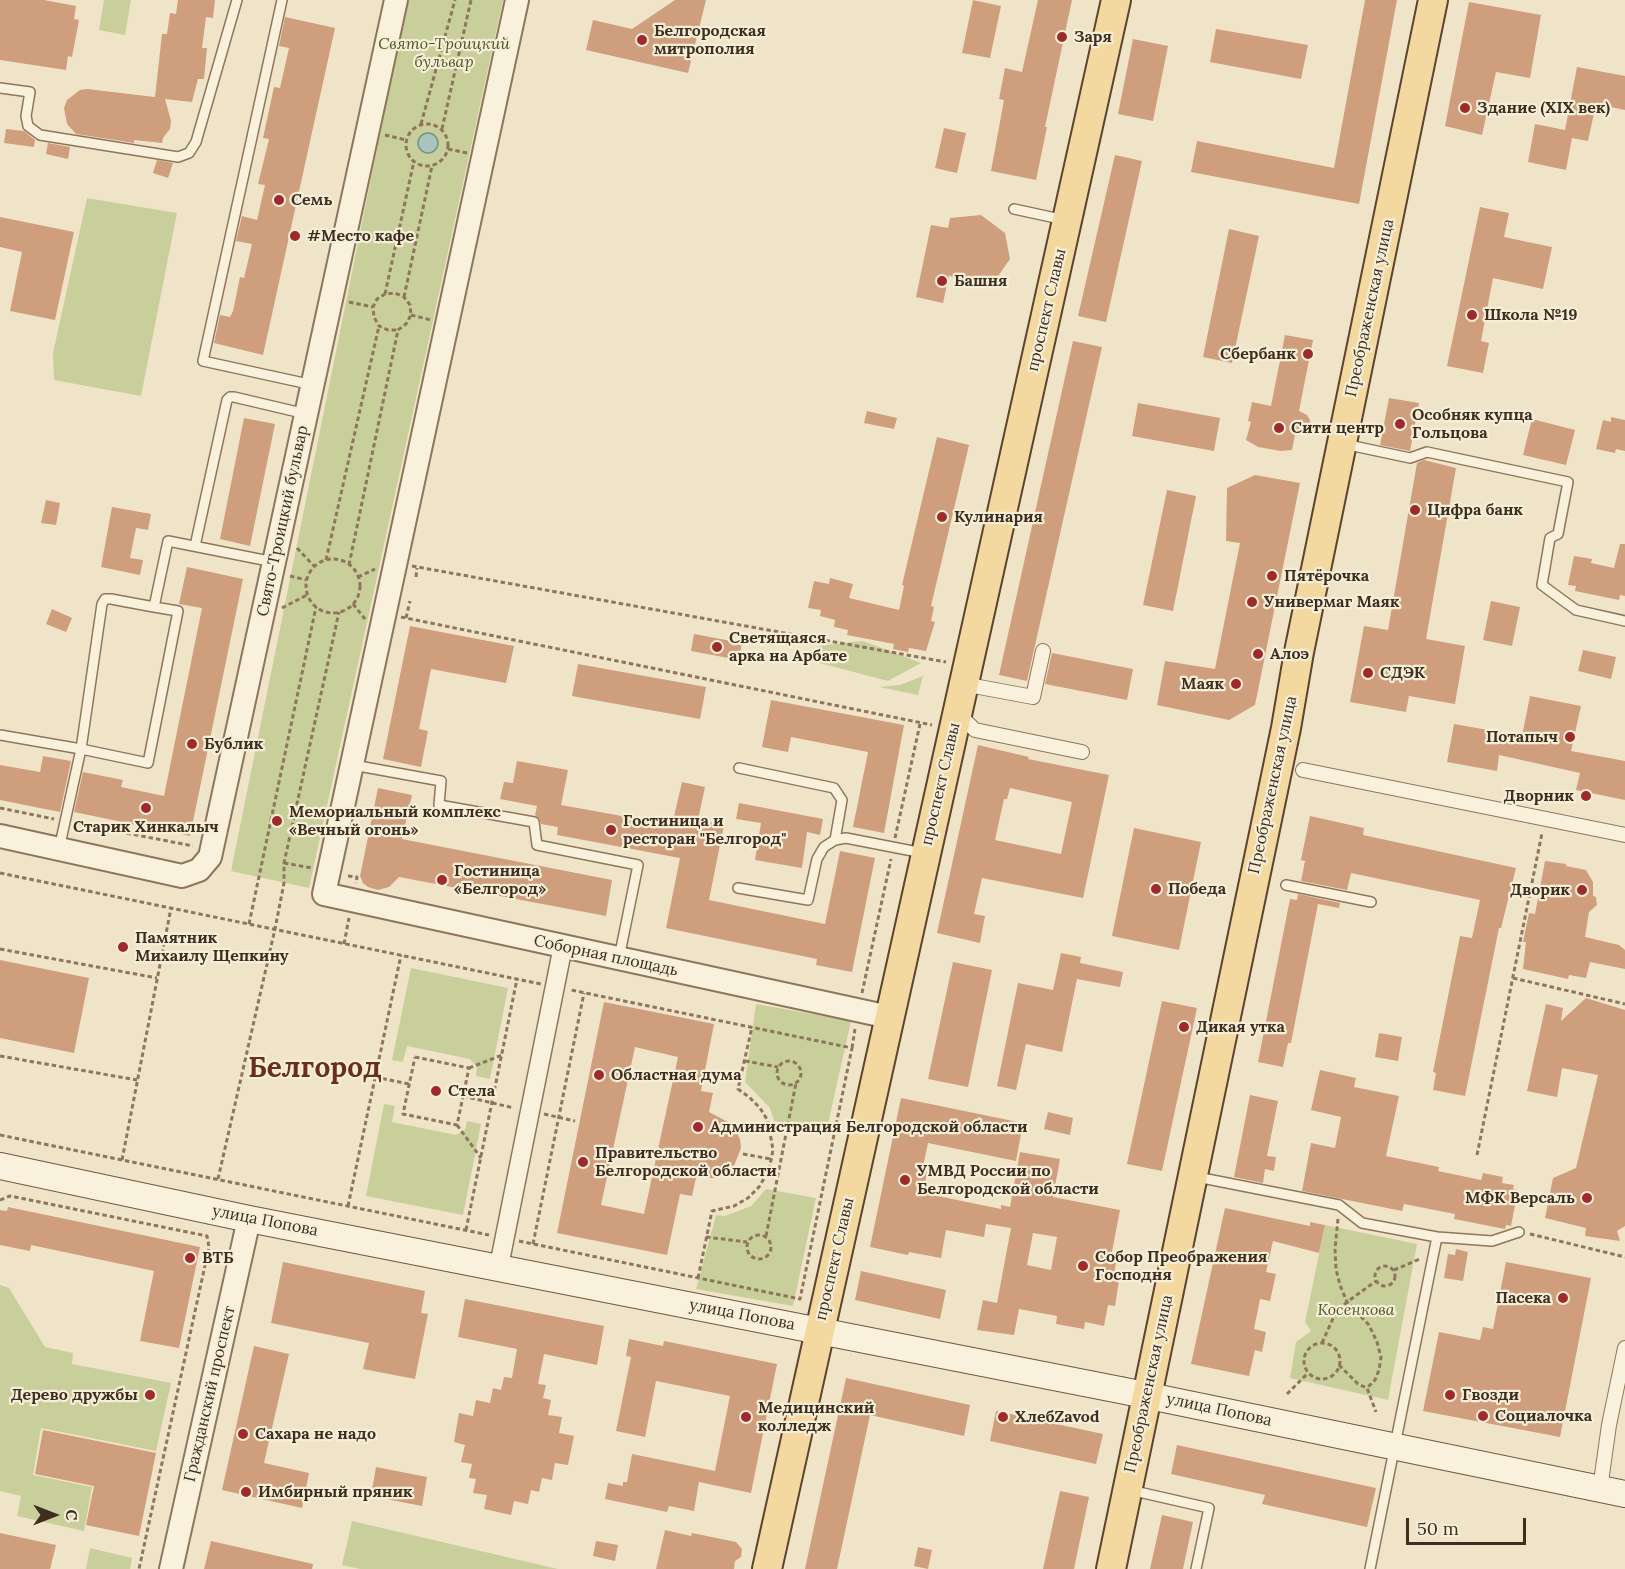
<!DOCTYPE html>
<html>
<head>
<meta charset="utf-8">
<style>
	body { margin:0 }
	#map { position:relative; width:1625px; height:1569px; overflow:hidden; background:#f0e4c8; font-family:Lora,serif }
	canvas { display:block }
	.north { position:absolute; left:24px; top:1485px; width:60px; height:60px; -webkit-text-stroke:4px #f7eed8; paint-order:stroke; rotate:90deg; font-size:16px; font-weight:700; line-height:24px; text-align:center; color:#3d2e20 }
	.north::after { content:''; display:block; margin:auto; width:21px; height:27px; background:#3d2e20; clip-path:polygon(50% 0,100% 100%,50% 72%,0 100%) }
	.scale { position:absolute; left:1406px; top:1518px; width:120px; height:27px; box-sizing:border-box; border:3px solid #3d2e20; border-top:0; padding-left:8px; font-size:18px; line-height:21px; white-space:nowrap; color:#3d2e20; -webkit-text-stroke:4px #f7eed8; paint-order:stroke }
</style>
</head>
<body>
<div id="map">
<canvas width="1625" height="1569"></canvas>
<div class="north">С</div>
<div class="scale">50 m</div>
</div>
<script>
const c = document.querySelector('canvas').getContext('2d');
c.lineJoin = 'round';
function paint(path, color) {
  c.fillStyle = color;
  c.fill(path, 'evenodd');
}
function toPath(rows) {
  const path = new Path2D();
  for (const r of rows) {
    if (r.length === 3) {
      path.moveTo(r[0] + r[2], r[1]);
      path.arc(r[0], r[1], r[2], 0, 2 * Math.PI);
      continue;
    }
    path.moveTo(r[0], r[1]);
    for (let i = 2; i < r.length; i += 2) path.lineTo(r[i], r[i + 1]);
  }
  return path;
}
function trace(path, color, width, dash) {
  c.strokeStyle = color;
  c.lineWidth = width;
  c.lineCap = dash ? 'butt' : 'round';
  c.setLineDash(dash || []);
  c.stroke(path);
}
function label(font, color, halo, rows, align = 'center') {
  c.font = font + ' Lora,serif';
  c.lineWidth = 4.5;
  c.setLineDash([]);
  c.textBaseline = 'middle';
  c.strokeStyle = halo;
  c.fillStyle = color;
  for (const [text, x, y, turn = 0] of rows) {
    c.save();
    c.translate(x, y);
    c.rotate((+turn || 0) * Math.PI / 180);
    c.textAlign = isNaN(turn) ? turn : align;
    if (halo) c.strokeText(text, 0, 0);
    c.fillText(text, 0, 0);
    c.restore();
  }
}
const green = toPath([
	[104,0,131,0,125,35,99,30],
	[407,0,503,0,309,888,231,871],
	[87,198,177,213,141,396,54,380,53,353],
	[863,641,921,663,888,681,808,660,818,646],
	[923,676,918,695,879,687,900,685],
	[411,968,508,988,490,1079,476,1076,477,1067,470,1059,407,1046,403,1062,392,1060],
	[756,1004,851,1021,826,1133,774,1121,770,1108,745,1082],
	[384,1104,395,1106,392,1122,456,1135,465,1130,467,1121,481,1124,463,1215,366,1196],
	[766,1189,816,1198,793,1306,696,1289,716,1215,725,1216,751,1206],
	[1325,1225,1417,1244,1388,1400,1290,1378,1296,1342,1311,1331,1305,1322],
	[0,1285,9,1288,45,1347,73,1353,72,1364,171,1383,156,1451,41,1428,33,1475,92,1487,84,1531,17,1516,21,1496,0,1491],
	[352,1521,558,1569,360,1569,342,1565],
	[90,1548,132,1558,130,1569,86,1569]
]);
const water = toPath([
	[428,143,10]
]);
const building = toPath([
	[0,0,44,0,76,6,74,19,79,20,72,57,68,56,66,70,0,60],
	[178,0,215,0,213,18,206,17,202,48,207,48,204,79,198,79,192,102,165,99,171,121,170,129,163,138,162,143,134,140,134,143,76,134,67,124,64,108,67,100,80,90,87,89,155,97,162,34,167,34,170,13,176,14],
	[675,0,706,0,688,73,586,50,593,20,632,29],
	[973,0,1001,6,990,58,962,53],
	[1038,0,1072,0,1045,127,1047,127,1036,180,991,171,1004,100,999,99,1005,68,1022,72],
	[1365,0,1397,0,1359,204,1191,172,1197,141,1334,168],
	[1469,2,1541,15,1530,78,1496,72,1482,135,1445,126],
	[285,17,335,28,263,355,214,343,220,315,230,317,233,311,240,277,244,278,252,244,236,241,242,216,257,220,265,185,258,184,269,139,263,138,274,87,280,88,289,48,279,46],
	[1216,29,1308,45,1301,79,1210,62],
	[1133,39,1168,46,1153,121,1118,114],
	[1577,67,1625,76,1625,110,1596,104,1588,141,1572,138,1566,170,1528,162,1535,124,1565,130],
	[944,128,966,133,957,173,935,168],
	[6,129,24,131,35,140,34,147,4,143],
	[48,143,70,147,68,159,46,154],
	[1115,155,1142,161,1106,322,1078,316],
	[157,160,173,163,168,178,153,173],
	[1480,207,1509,213,1504,237,1552,247,1543,289,1493,278,1481,341,1489,343,1483,373,1447,366],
	[981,215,1005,233,1010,259,994,282,965,286,949,275,943,303,916,297,931,225,948,228,950,218],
	[0,217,74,232,55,320,10,311,22,252,0,247],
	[1229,229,1259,236,1232,363,1203,357],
	[1285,335,1313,340,1299,411,1307,415,1310,420,1310,426,1307,430,1295,435,1292,450,1281,451,1258,447,1246,440,1251,422,1248,421,1252,402,1271,406],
	[1073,341,1102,347,1027,681,999,675],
	[1389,398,1419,403,1410,451,1380,445],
	[1138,403,1220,418,1214,451,1132,436],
	[867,411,897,418,894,429,864,423],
	[1611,417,1625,420,1625,451,1616,449,1615,453,1596,449,1603,420,1611,422],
	[244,418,275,424,250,546,220,539],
	[1532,419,1575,430,1566,465,1523,455],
	[937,437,969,445,931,606,934,607,931,621,935,622,926,651,909,648,908,652,893,649,894,644,847,635,848,630,834,627,835,620,820,616,821,610,808,608,814,581,829,584,830,578,853,584,849,598,899,610,904,586,902,585],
	[1424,460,1456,468,1426,639,1465,646,1455,704,1409,696,1406,712,1350,702,1364,626,1388,630,1417,463],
	[1255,475,1300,483,1255,705,1229,720,1157,705,1165,661,1215,669,1240,543,1226,541,1227,488],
	[1167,490,1196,496,1173,611,1143,605],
	[46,500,60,503,56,525,41,523],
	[112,507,151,514,148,530,136,528,130,558,143,560,140,575,101,567],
	[1620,544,1625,544,1625,596,1620,595,1619,600,1575,591,1576,586,1568,585,1574,556,1592,559,1591,563,1614,568],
	[187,567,243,579,190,836,74,812,83,772,123,780,121,787,164,796,202,608,179,604],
	[1491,601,1520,607,1512,646,1483,640],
	[52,609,72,618,66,632,46,624],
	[410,626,514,646,506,683,431,669,419,729,428,731,421,767,383,759],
	[694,634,742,643,739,660,691,651],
	[1583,650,1616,657,1611,679,1578,671],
	[1052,653,1133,669,1127,700,1045,684],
	[578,664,706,687,700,719,572,696],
	[1530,696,1581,706,1571,751,1625,761,1625,800,1576,790,1580,773,1499,755,1497,771,1447,762,1454,724,1522,736],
	[771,700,904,725,884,833,853,827,868,752,791,737,788,752,762,747],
	[978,745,1029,757,1028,759,1109,775,1083,898,982,878,974,914,985,916,980,943,937,933],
	[1010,788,1072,802,1061,854,995,840,1004,799,1007,799],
	[43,756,71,761,60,812,0,800,0,765,40,772],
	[517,761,568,770,561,805,672,825,682,782,705,787,698,820,724,825,709,900,825,924,840,851,875,858,852,972,816,965,817,959,666,928,680,858,557,835,558,827,541,824,539,818,535,815,537,806,500,799,504,782,513,783],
	[378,788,412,795,402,839,612,880,606,916,399,877,389,887,378,890,368,887,363,883,360,876],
	[739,803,823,819,820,835,807,832,802,868,755,860,761,823,736,819],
	[1310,816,1364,828,1363,835,1516,868,1501,928,1499,928,1465,1096,1433,1090,1436,1073,1433,1072,1460,936,1472,938,1480,900,1351,873,1347,890,1301,881,1305,861,1301,860],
	[1134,828,1201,842,1179,950,1112,936],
	[1545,861,1566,864,1566,866,1586,870,1593,882,1593,896,1596,897,1597,905,1589,912,1585,937,1619,945,1625,950,1625,969,1590,962,1586,978,1569,975,1568,979,1523,969,1526,942,1523,942,1529,913,1535,914],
	[1298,894,1340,903,1339,908,1318,904,1291,1043,1288,1043,1283,1067,1258,1062,1290,899,1297,900],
	[1061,953,1081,957,1080,963,1123,972,1120,987,1077,979,1062,1052,1026,1044,1016,1090,997,1086,1018,983,1053,990],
	[0,960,89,978,74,1053,0,1038],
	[953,962,992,970,968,1087,928,1079],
	[1586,998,1625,1010,1625,1226,1617,1231,1620,1241,1585,1236,1586,1228,1545,1218,1553,1178,1576,1168,1598,1075,1562,1068,1557,1097,1527,1091,1546,1004,1563,1008,1561,1021],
	[1162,1001,1197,1008,1162,1171,1127,1164],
	[604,1002,714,1024,701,1091,713,1093,709,1112,732,1124,740,1139,741,1148,734,1166,728,1172,713,1178,696,1178,692,1196,680,1194,667,1255,557,1233],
	[635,1047,678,1057,644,1214,601,1205],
	[1379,1033,1402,1037,1398,1061,1375,1057],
	[1320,1070,1356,1078,1354,1087,1399,1096,1386,1156,1439,1167,1438,1171,1481,1180,1483,1173,1503,1177,1502,1183,1514,1185,1513,1189,1518,1190,1511,1226,1506,1225,1505,1229,1454,1219,1455,1214,1404,1204,1402,1211,1302,1191,1311,1143,1335,1148,1341,1117,1311,1110],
	[1250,1095,1278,1101,1267,1156,1276,1157,1274,1171,1265,1169,1263,1183,1234,1177],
	[901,1098,1023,1123,1016,1161,928,1143,922,1171,927,1172,923,1193,1001,1209,1001,1205,1010,1207,1020,1152,1060,1159,1053,1197,1120,1210,1110,1262,1116,1263,1113,1280,1119,1281,1115,1306,1108,1305,1104,1326,1085,1322,1084,1329,1056,1324,1057,1316,1019,1309,1014,1335,977,1330,983,1300,997,1303,1011,1228,986,1224,984,1237,946,1230,941,1258,909,1252,908,1255,870,1247],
	[1033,1233,1057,1237,1051,1270,1027,1265],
	[1048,1112,1073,1118,1070,1135,1044,1129],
	[8,1207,200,1247,179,1348,140,1341,154,1271,31,1245,30,1251,0,1245,0,1210,7,1211],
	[1225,1208,1310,1226,1310,1222,1325,1225,1319,1253,1273,1241,1266,1272,1276,1274,1270,1301,1260,1299,1254,1329,1266,1332,1262,1352,1255,1350,1249,1376,1191,1364],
	[1456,1249,1468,1252,1463,1281,1444,1278,1448,1254,1455,1255],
	[283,1262,425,1291,421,1313,428,1314,415,1379,363,1369,369,1343,271,1323],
	[1506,1262,1591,1278,1560,1437,1423,1411,1439,1332,1480,1340,1483,1327,1493,1329],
	[861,1271,946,1290,940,1319,855,1300],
	[465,1299,604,1326,597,1365,544,1354,538,1384,546,1385,543,1398,551,1400,548,1415,562,1417,559,1433,574,1436,568,1465,555,1463,552,1480,542,1478,539,1492,531,1490,528,1504,514,1501,511,1515,484,1509,487,1495,473,1493,476,1479,469,1478,472,1464,461,1462,465,1445,454,1442,459,1413,473,1416,476,1400,490,1403,493,1388,501,1390,504,1377,512,1378,517,1349,458,1337],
	[629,1339,663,1346,664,1341,777,1364,751,1493,699,1482,694,1511,669,1506,667,1512,605,1499,608,1483,623,1486,623,1482,627,1482,632,1454,715,1471,730,1396,656,1381,645,1437,616,1431,631,1357,626,1356],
	[254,1346,289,1354,264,1463,309,1473,302,1508,222,1490],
	[846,1378,970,1405,964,1436,870,1415,837,1569,805,1569],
	[996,1411,1103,1434,1096,1464,990,1441],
	[43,1430,156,1453,139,1536,86,1525,94,1486,35,1474],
	[1177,1445,1376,1488,1367,1527,1262,1504,1265,1495,1171,1474],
	[376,1467,427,1477,422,1506,371,1496],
	[1060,1491,1089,1497,1074,1569,1043,1569],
	[1162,1515,1193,1522,1183,1569,1150,1569],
	[665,1530,691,1536,692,1533,736,1542,742,1549,741,1557,735,1561,734,1569,656,1569],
	[0,1533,56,1545,50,1569,0,1569],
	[211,1541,313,1564,312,1569,204,1569],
	[596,1541,618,1545,615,1561,593,1556],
	[918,1547,932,1550,928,1569,914,1566]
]);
const path = toPath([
	[427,145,21],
	[421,124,455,0],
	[442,129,471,0],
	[385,135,406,140],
	[448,149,467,153],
	[385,294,414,161],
	[404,297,432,166],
	[349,302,373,307],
	[411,315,431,320],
	[297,548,314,566],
	[333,586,27],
	[326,560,379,326],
	[349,565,398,330,406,324,411,315,410,305,404,297,395,293,385,294,377,299,373,307,374,317,379,326,388,330,398,330],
	[412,566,946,662],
	[290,576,306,580],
	[358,577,375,569],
	[416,577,417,568],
	[353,604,365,619],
	[282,608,307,595],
	[401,617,932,725],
	[406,618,410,601],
	[0,808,54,819],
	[75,823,193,846],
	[895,838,920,724],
	[284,863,312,868],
	[0,873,541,984],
	[348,876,357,877,356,883],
	[249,924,316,607],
	[344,944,349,918],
	[0,949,157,978],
	[1513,978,1625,1004],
	[862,993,891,859],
	[852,1048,855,1029],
	[0,1056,137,1080],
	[415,1057,469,1068,457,1125,403,1114,415,1057],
	[789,1073,12],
	[745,1061,778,1067],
	[469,1068,502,1055],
	[375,1077,409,1084],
	[463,1096,514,1108],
	[544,1114,575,1121],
	[457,1125,481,1158],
	[0,1135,489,1235],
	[743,1154,771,1159],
	[1477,1155,1542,833],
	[122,1160,171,908],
	[218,1179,275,929,284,883,284,863,339,612],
	[0,1200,10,1196,207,1236,209,1247,139,1569],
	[348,1206,401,955],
	[1338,1219,1335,1249,1336,1269,1340,1285,1347,1302,1369,1325,1377,1342,1381,1357,1379,1370,1375,1380,1367,1388],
	[466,1230,517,979],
	[1530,1234,1625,1257],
	[759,1247,12],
	[766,1236,796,1083],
	[706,1237,747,1242],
	[519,1241,800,1299,852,1048,571,990],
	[533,1244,584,993],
	[1385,1276,10],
	[1394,1270,1420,1259],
	[698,1278,712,1211,734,1206,748,1198,759,1187,769,1170,773,1150,768,1121,760,1108,749,1097,738,1089,752,1027],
	[1322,1343,1335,1314,1347,1302,1376,1281],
	[1322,1361,18],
	[1339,1365,1358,1384,1367,1388,1376,1412],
	[1287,1394,1308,1373]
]);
const service = toPath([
	[282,0,203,361,313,385],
	[0,88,30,92,26,116,28,126,40,135,178,157,189,153,196,142,237,0],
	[1014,209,1065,220],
	[1344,444,1410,458,1427,452,1568,482,1558,534,1550,538,1542,585,1576,610,1625,621],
	[195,546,227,400,230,397,234,397,306,414],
	[154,607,178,611,148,763,81,749,102,604,105,599,111,599,154,607,168,541,274,562],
	[0,735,81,749,59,849],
	[353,765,441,781,439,805,534,822,537,845,638,865,619,958],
	[739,768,834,788,842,800,835,840],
	[1286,885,1371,902],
	[738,888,808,900,817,859,824,847,835,840,846,838,923,853],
	[1197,1177,1339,1205,1362,1223,1437,1237,1370,1569],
	[1437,1237,1492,1241,1519,1232],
	[1130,1490,1209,1508,1196,1569]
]);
const pedestrian = toPath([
	[963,684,1033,697,1043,651],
	[957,713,975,730,1082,752],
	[1303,770,1625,835],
	[1600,1489,1609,1425,1625,1348]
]);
const minor = toPath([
	[499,1266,563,946]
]);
const tertiary = toPath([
	[517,0,324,894,889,1017],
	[0,836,182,876,199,870,210,857,396,0],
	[171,1569,249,1219]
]);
const secondary = toPath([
	[0,1166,249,1219,1125,1391,1625,1494]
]);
const primary = toPath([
	[767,1569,1116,0],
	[1111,1569,1286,728,1299,652,1433,0]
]);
const markers = [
	[1062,37,6,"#9e2a2b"],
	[642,40,6,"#9e2a2b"],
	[1465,108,6,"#9e2a2b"],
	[279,200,6,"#9e2a2b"],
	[295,236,6,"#9e2a2b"],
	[942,281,6,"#9e2a2b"],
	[1472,315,6,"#9e2a2b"],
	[1308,354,6,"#9e2a2b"],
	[1400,424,6,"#9e2a2b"],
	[1279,428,6,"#9e2a2b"],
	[1415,510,6,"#9e2a2b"],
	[942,517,6,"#9e2a2b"],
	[1272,576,6,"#9e2a2b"],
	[1252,602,6,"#9e2a2b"],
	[717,647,6,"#9e2a2b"],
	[1258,654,6,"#9e2a2b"],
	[1368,673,6,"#9e2a2b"],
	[1236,684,6,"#9e2a2b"],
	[1570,737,6,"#9e2a2b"],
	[192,744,6,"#9e2a2b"],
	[1586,796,6,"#9e2a2b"],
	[146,808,6,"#9e2a2b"],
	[277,821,6,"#9e2a2b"],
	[611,830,6,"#9e2a2b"],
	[442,880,6,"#9e2a2b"],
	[1156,889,6,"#9e2a2b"],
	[1582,890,6,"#9e2a2b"],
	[123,947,6,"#9e2a2b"],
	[1184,1027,6,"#9e2a2b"],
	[599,1075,6,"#9e2a2b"],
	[436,1091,6,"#9e2a2b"],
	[698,1127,6,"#9e2a2b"],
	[583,1162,6,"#9e2a2b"],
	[905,1180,6,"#9e2a2b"],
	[1587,1198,6,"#9e2a2b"],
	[190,1258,6,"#9e2a2b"],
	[1083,1266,6,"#9e2a2b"],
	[1563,1298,6,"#9e2a2b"],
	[150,1395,6,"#9e2a2b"],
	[1450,1395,6,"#9e2a2b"],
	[1483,1416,6,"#9e2a2b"],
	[746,1417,6,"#9e2a2b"],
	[1003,1417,6,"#9e2a2b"],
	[243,1434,6,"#9e2a2b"],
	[246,1492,6,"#9e2a2b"]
];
const poiNames = [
	["Белгородская",654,31],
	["митрополия",654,49],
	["Заря",1074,37],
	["Здание (XIX век)",1477,108],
	["Семь",291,200],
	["#Место кафе",307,236],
	["Башня",954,281],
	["Школа №19",1484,315],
	["Сбербанк",1296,354,"right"],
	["Особняк купца",1412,415],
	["Гольцова",1412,433],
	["Сити центр",1291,428],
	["Цифра банк",1427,510],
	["Кулинария",954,517],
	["Пятёрочка",1284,576],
	["Универмаг Маяк",1264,602],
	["Светящаяся",729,638],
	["арка на Арбате",729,656],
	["Алоэ",1270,654],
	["СДЭК",1380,673],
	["Маяк",1224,684,"right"],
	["Потапыч",1558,737,"right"],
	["Бублик",204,744],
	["Дворник",1574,796,"right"],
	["Мемориальный комплекс",289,812],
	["«Вечный огонь»",289,830],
	["Гостиница и",623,821],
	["ресторан \"Белгород\"",623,839],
	["Старик Хинкалыч",146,827,"center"],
	["Гостиница",454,871],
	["«Белгород»",454,889],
	["Победа",1168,889],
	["Дворик",1570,890,"right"],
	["Памятник",135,938],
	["Михаилу Щепкину",135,956],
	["Дикая утка",1196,1027],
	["Областная дума",611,1075],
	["Стела",448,1091],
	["Администрация Белгородской области",710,1127],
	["Правительство",595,1153],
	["Белгородской области",595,1171],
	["УМВД России по",917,1171],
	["Белгородской области",917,1189],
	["МФК Версаль",1575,1198,"right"],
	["Собор Преображения",1095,1257],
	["Господня",1095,1275],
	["ВТБ",202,1258],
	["Пасека",1551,1298,"right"],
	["Дерево дружбы",138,1395,"right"],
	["Гвозди",1462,1395],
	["Медицинский",758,1408],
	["колледж",758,1426],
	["Социалочка",1495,1416],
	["ХлебZavod",1015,1417],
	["Сахара не надо",255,1434],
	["Имбирный пряник",258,1492]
];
const parkNames = [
	["Свято-Троицкий",444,44],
	["бульвар",444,62],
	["Косенкова",1356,1310]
];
const streetNames = [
	["Преображенская улица",1370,308,-78],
	["проспект Славы",1047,310,-77],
	["Свято-Троицкий бульвар",283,521,-78],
	["проспект Славы",941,784,-77],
	["Преображенская улица",1273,785,-78],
	["Соборная площадь",606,956,12],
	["улица Попова",265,1221,11],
	["проспект Славы",835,1259,-77],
	["улица Попова",742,1315,11],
	["Преображенская улица",1149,1384,-78],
	["Гражданский проспект",210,1394,-77],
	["улица Попова",1219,1410,12]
];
const townNames = [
	["Белгород",315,1069]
];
paint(green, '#c9cf9b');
paint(water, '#a9c4bc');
trace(water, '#6f938a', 1.5);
paint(building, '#cf9f7d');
trace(service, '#8d765c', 12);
trace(pedestrian, '#8d765c', 16);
trace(minor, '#8d765c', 21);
trace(tertiary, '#8d765c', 26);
trace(secondary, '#6f573f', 28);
trace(primary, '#5b4430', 32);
trace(path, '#8d765c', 3, [4.5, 3]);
trace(service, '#faf1dc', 9);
trace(pedestrian, '#faf1dc', 14);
trace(minor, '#faf1dc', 18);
trace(tertiary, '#faf1dc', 22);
trace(secondary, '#faf1dc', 26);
trace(primary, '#f3d9a0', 28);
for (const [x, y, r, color] of markers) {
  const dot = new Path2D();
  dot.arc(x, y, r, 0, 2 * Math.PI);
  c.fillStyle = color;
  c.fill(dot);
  trace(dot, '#f7eed8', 2);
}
label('bold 16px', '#3d2e20', '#f7eed8', poiNames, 'left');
label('italic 16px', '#4d5a26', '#f7eed8', parkNames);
label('16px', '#3d2e20', '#f7eed8', streetNames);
label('bold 28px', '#6b2e1e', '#f7eed8', townNames);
</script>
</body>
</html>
